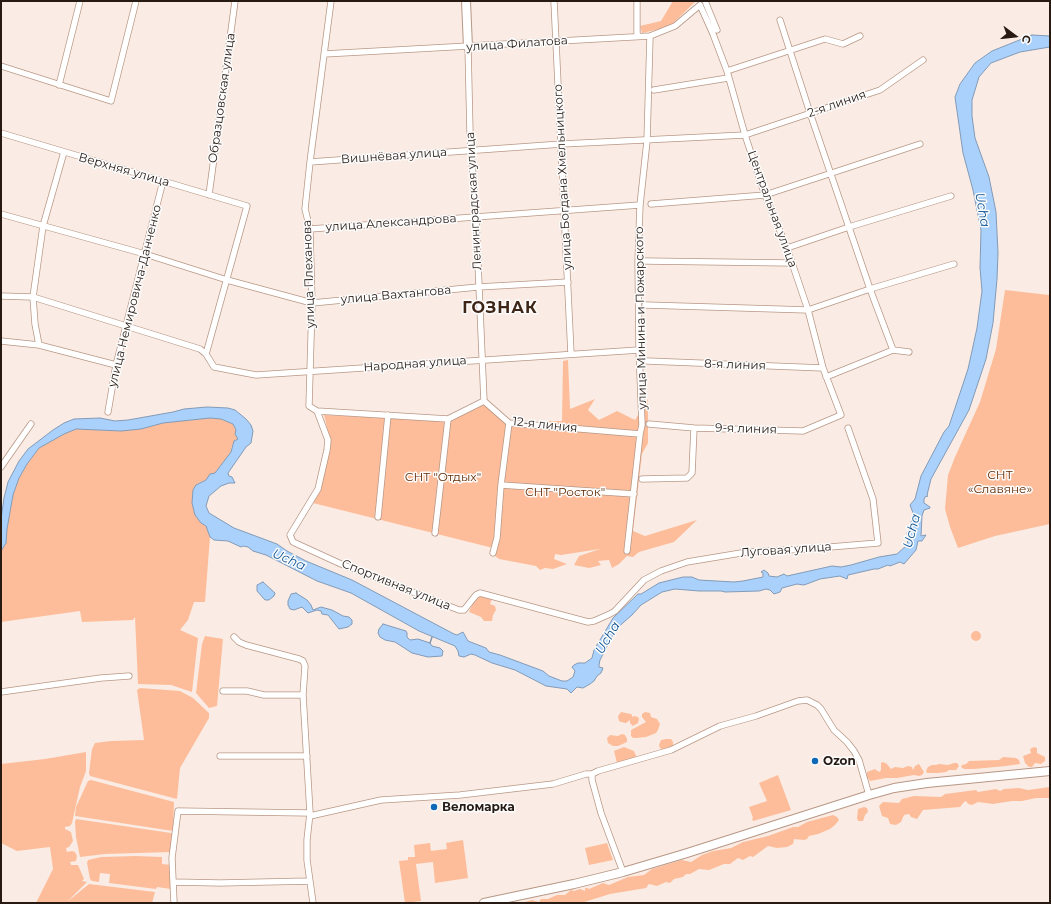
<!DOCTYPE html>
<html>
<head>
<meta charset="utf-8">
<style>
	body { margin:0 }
	#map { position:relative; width:1051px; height:904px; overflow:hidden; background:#faece4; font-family:Montserrat,sans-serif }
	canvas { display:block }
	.frame { position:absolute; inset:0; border:2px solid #261a13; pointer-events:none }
	.north { position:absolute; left:995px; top:16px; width:40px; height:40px; -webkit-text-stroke:3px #fcfcfc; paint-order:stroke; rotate:105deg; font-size:11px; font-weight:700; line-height:16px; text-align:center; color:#261a13 }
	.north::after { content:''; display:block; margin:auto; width:14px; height:18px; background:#261a13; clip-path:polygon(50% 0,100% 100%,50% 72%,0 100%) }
</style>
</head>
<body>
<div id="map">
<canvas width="1051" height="904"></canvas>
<div class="frame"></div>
<div class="north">С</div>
</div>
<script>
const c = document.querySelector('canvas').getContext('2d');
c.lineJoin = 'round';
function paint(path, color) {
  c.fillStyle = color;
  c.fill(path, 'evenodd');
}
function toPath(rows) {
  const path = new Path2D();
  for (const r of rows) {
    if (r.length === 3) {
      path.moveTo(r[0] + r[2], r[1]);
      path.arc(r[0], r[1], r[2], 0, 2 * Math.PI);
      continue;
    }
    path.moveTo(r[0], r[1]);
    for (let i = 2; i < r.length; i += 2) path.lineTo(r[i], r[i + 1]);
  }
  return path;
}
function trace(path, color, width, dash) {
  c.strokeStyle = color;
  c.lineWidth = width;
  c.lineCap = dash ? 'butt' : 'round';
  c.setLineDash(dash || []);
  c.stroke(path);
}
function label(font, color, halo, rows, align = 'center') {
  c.font = font + ' Montserrat,sans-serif';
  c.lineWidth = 3;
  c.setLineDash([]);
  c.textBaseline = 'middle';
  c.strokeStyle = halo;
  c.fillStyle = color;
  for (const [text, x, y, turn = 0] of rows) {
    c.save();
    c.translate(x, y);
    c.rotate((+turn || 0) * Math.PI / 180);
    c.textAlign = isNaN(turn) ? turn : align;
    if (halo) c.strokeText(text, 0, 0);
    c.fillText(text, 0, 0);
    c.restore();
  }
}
const green = toPath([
	[673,1,696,1,669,27,642,33,640,26,661,21],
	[1005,290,1049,295,1050,291,1050,524,995,536,958,548,950,527,945,509,948,475,955,457,980,402,996,349],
	[568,360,570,409,595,399,588,410,599,420,617,411,635,420,648,399,648,443,642,454,633,531,645,536,697,520,674,542,639,552,633,557,627,556,619,564,612,568,609,560,598,561,601,565,589,568,574,565,579,556,600,549,561,555,555,554,554,559,567,564,553,569,545,568,540,570,536,566,499,559,489,551,496,549,499,534,510,425,547,428,548,421,562,421,563,361],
	[483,403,508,423,493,548,313,503,320,489,330,439,324,415,450,421],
	[210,418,221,419,233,424,236,430,235,434,238,439,232,446,231,452,215,473,204,481,199,483,193,490,192,503,194,510,201,523,206,526,210,537,205,602,194,602,188,620,180,630,198,638,192,692,171,685,138,684,135,617,133,620,82,622,80,611,1,622,1,551,6,543,7,529,13,495,19,478,27,464,39,448,64,434,76,429,121,431,141,429,163,423],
	[481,596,492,599,490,604,495,606,496,610,493,615,492,621,484,621,481,617,469,612,474,601],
	[976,636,5],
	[205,636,223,639,217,706,209,708,196,693,202,644],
	[140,688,180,691,193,698,209,713,209,718,180,768,177,799,90,776,89,773,92,749,95,743,111,741,144,740,137,690],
	[621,712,631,714,632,715,632,717,634,716,638,717,639,719,638,723,633,726,630,723,630,720,626,723,621,722,619,721,618,716],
	[645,712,650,713,651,717,657,719,660,724,658,730,656,733,646,737,636,738,633,738,631,736,631,730,646,722,642,717,642,714],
	[622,734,625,735,627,739,627,742,618,746,613,746,608,743,607,738,610,735,618,736],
	[666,739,671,739,673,742,673,747,664,750,660,748,659,745,661,740],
	[624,747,634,751,637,758,617,763,614,751],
	[1034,747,1037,748,1037,753,1045,757,1045,761,1041,764,1035,763,1032,767,1029,767,1025,763,1023,756,1031,753,1030,749],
	[86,752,86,771,80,787,72,823,70,826,65,827,65,829,71,832,73,841,69,847,66,848,67,852,72,851,75,852,77,856,76,861,70,862,71,865,78,865,84,879,82,881,87,882,67,902,89,884,155,892,152,903,36,903,53,869,50,847,17,851,1,843,1,764,45,759],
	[1003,757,1016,758,1019,760,1020,764,1006,766,974,769,964,769,961,767,962,765,966,764,969,761,999,760],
	[883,762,887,764,891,769,895,767,903,768,908,766,912,767,913,770,915,766,919,764,924,772,922,775,919,776,914,775,897,778,886,778,870,781,867,777,867,772,875,769,879,772,881,770,881,763],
	[954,763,957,763,959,766,956,770,949,770,946,772,938,773,927,773,926,771,928,767,932,765,936,765,939,764,948,765],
	[778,775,791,810,753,821,752,819,753,818,749,807,767,801,759,783],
	[91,780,174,802,173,831,75,816,76,807,88,781],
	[1050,787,1050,798,1036,798,1022,801,1012,801,993,804,978,802,972,805,968,804,966,801,964,802,960,807,923,810,917,819,911,817,909,814,904,815,901,822,896,825,890,824,888,818,882,816,879,806,883,802,899,803,902,799,914,796,941,797,945,794,976,790,978,792,996,789,1000,791,1004,789,1019,788,1028,790],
	[864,807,867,808,868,812,865,815,863,821,858,821,857,818,858,809],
	[833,815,837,817,839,820,835,825,830,829,818,834,809,836,807,839,804,840,794,839,793,844,787,847,777,848,768,846,753,857,750,856,743,860,738,858,730,864,724,864,709,870,699,869,690,874,686,874,683,877,674,879,670,883,666,882,657,886,649,884,646,888,610,894,581,903,521,903,532,900,539,902,541,899,548,899,557,895,565,895,571,890,574,891,580,889,585,891,585,888,587,888,589,889,603,883,609,885,628,877,644,875,652,869,675,862,682,860,691,862,702,855,713,851,731,848,743,842,768,836,793,827,798,827,807,822],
	[76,819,171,833,173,835,171,852,105,854,80,857,76,837,75,822],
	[463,840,468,878,435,883,433,862,416,864,421,901,405,903,399,861,408,860,408,857,415,857,414,845,430,843,431,851,447,849,446,843],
	[607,843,613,860,589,865,585,848],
	[136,856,162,857,162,864,171,865,171,889,157,887,156,889,109,883,110,874,100,873,99,882,92,881,90,879,87,863,88,860,101,857]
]);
const water = toPath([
	[1032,35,1050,36,1050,47,1020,52,991,63,979,77,972,100,972,116,975,138,989,177,996,212,998,253,997,279,993,323,986,359,969,410,931,479,927,495,928,496,925,497,924,499,924,503,930,507,930,508,924,510,922,516,921,536,926,535,922,541,918,541,916,550,904,564,900,562,890,566,888,565,878,569,874,569,848,575,847,579,840,576,820,579,804,585,797,584,782,588,780,592,774,594,770,590,766,589,759,591,725,592,721,591,699,591,675,589,662,592,641,605,632,615,616,629,600,660,599,665,599,667,603,668,601,673,597,676,594,681,590,684,583,688,577,687,571,693,567,689,546,686,515,670,492,663,475,655,471,654,464,657,459,656,458,651,455,646,419,631,351,593,317,581,266,555,253,551,248,547,243,546,241,547,228,541,214,540,210,537,206,526,201,523,195,515,192,503,193,490,196,485,206,480,210,474,215,473,231,452,234,441,238,439,235,434,236,430,233,424,221,419,210,418,163,423,141,429,121,431,76,429,64,434,39,448,27,464,19,478,13,495,7,529,6,543,1,551,1,519,4,498,8,482,19,461,28,449,53,430,64,423,74,419,100,418,115,421,128,420,173,412,184,409,207,407,228,408,235,410,246,419,251,425,253,431,251,443,246,447,228,473,229,476,232,477,235,483,229,483,221,486,209,496,206,506,209,513,234,528,277,544,287,551,306,561,352,580,454,634,457,635,463,632,468,641,486,648,489,652,500,655,543,671,549,676,562,681,567,681,573,677,575,671,572,667,574,665,578,663,585,663,592,658,594,650,613,618,638,594,641,594,659,583,683,577,692,577,699,580,734,582,743,581,763,577,763,573,761,572,764,570,768,573,769,576,777,577,784,574,787,576,832,566,841,567,851,565,879,557,897,554,907,545,908,538,907,533,910,528,913,513,910,505,915,499,921,476,944,432,949,426,968,369,977,328,982,291,980,268,981,230,973,190,963,153,955,97,960,84,975,63,992,51,1032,35],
	[263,582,275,593,274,596,269,600,265,600,257,591,257,585,263,582],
	[296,593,307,600,311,605,313,610,321,607,332,610,343,616,349,617,352,620,352,624,348,627,339,629,328,615,322,614,321,611,317,610,308,613,302,607,294,610,290,609,288,605,288,601,291,594,296,593],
	[383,624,406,631,407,633,407,637,410,640,418,639,430,643,432,646,440,648,443,651,442,656,428,657,412,653,395,642,385,640,380,637,378,633,379,629,383,624]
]);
const stream = toPath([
	[430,643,432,637]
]);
const street = toPath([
	[331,1,310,162,305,209,310,229,312,303,309,406,317,411,328,440,327,450,318,489,290,535,293,542,341,564,459,610,464,610,476,595,480,593,588,622,594,621,610,614,615,611,644,580,661,571,687,562,747,552,806,549,878,543,873,499,848,428],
	[554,1,571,354],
	[637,1,637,36],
	[705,1,717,30],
	[780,20,810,113,870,289,893,350],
	[468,47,470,133,476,217,484,401],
	[324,54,650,36,675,26,700,5,713,34,727,71,745,135,765,195,787,248,808,310,823,368,841,415,803,431,694,428,649,424],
	[1,66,111,101,136,1],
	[727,71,825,39,843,44,860,36],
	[59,85,80,1],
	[654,90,728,78],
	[1,133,247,206,206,354],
	[310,162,562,144,745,135,880,90,923,60],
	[209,195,235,1],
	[651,204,765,195,920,144],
	[1,214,145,254,227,280,312,303,478,287,568,282],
	[310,229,640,205],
	[787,248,849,227,951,196],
	[644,261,791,263],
	[1,296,33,297,200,349,206,354,214,367,256,375,639,350],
	[645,305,808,310,870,289,954,264],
	[1,341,39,345,116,365],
	[39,345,35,324,33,297,43,226,64,152],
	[647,361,823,368],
	[826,377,893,350,909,352],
	[317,411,448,419,484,401,509,423,640,434],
	[108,412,116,365,163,181],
	[1,467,31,424],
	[642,479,687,478,692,473,694,428],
	[501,485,634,494],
	[378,517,388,415],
	[435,533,448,419],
	[627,551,640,434,642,425,639,350,638,262,640,205,647,141,650,36],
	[493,553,497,538,501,485,509,423],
	[234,637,239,642,246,645,299,659,303,661,305,666,303,695,310,813,307,840,307,860,313,903],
	[223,691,247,691,264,695,303,695],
	[1,692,101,678,129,676],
	[220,756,307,756],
	[592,774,592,780,601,813,623,872],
	[310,816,381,800,460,795,553,784,586,774,592,774,598,771,671,750,720,726,756,716,798,701,807,700,817,705,821,709,834,730,847,742,854,751,859,760,869,795],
	[173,882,220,883,310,881],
	[174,903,172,858,178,811,310,813]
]);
const secondary = toPath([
	[466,1,468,47],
	[484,903,574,884,623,872,684,854,869,795,894,788,927,783,1050,771]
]);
const markers = [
	[815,761,4,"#0f68b5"],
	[434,807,4,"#0f68b5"]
];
const streetNames = [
	["улица Филатова",517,44,-4],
	["Образцовская улица",222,98,-82],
	["2-я линия",837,104,-19],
	["Вишнёвая улица",394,156,-4],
	["Верхняя улица",124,170,16],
	["улица Богдана Хмельницкого",563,177,-93],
	["Ленинградская улица",474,201,-93],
	["Центральная улица",772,209,70],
	["улица Александрова",391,223,-4],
	["улица Плеханова",309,274,-92],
	["улица Вахтангова",396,295,-5],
	["улица Немировича-Данченко",135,296,-76],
	["улица Минина и Пожарского",641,318,-91],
	["Народная улица",415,364,-4],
	["8-я линия",735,365,2],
	["12-я линия",545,425,6],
	["9-я линия",746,429,2],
	["Луговая улица",786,550,-4],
	["Спортивная улица",396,585,22]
];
const parkNames = [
	["СНТ",1000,475],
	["«Славяне»",1000,489],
	["СНТ \"Отдых\"",443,477],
	["СНТ \"Росток\"",565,492]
];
const poiNames = [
	["Ozon",823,761],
	["Веломарка",442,807]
];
const waterNames = [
	["Ucha",982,210,80],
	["Ucha",912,531,-75],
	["Ucha",289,560,24],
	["Ucha",608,638,-59]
];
const districtNames = [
	["ГОЗНАК",500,308]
];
paint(green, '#fdbd9a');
paint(water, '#aad1fc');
trace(water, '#829ab6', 1);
trace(stream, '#829ab6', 1.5);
trace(street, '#b89785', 7);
trace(secondary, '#b89785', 10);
trace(street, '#fff', 5.5);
trace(secondary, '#fff', 8);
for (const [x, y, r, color] of markers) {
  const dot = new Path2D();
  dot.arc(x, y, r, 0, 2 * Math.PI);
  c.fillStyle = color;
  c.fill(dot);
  trace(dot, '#fcfcfc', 1.5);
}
label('12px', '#261a13', '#fcfcfc', streetNames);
label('12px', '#622b04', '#fcfcfc', parkNames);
label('bold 12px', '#261a13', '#fcfcfc', poiNames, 'left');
label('italic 13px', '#0f5594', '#fcfcfc', waterNames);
c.letterSpacing = '1px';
label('bold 16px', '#3f2516', '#fcfcfc', districtNames);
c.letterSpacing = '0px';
</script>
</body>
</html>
